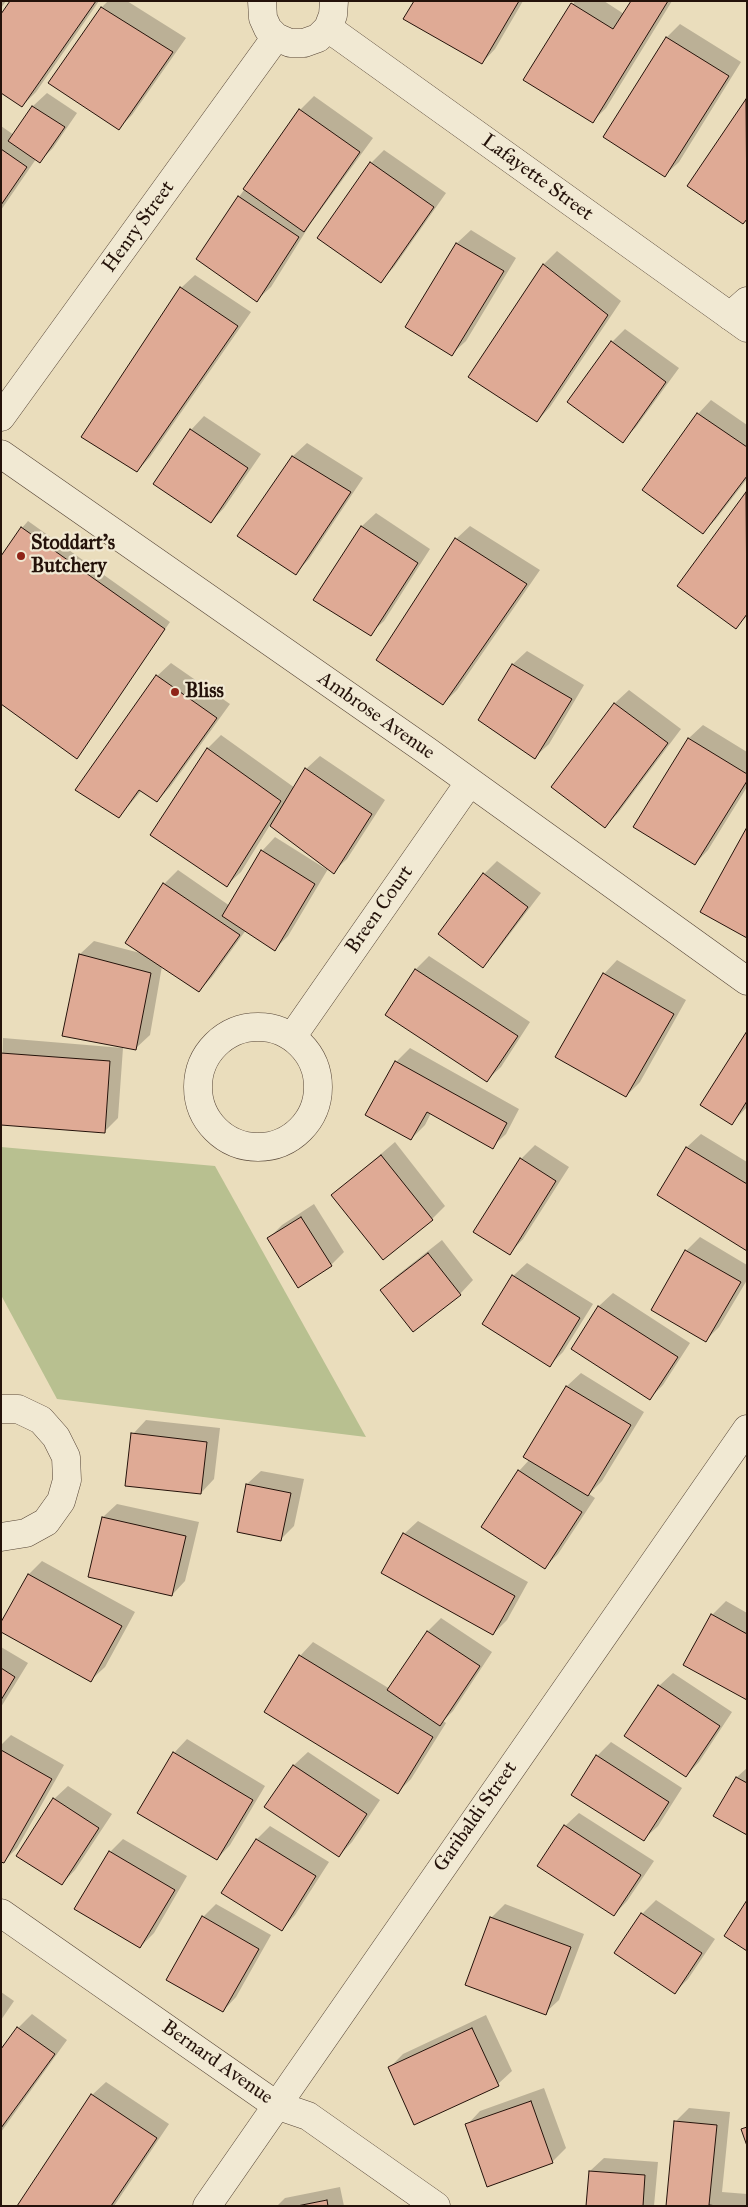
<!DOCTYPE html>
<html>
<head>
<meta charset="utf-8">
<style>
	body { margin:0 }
	#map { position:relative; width:748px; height:2207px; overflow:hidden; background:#eaddbc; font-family:"IM FELL Great Primer",serif }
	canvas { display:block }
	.frame { position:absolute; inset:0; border:2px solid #24120a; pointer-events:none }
</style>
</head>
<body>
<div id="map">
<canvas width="748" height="2207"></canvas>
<div class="frame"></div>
</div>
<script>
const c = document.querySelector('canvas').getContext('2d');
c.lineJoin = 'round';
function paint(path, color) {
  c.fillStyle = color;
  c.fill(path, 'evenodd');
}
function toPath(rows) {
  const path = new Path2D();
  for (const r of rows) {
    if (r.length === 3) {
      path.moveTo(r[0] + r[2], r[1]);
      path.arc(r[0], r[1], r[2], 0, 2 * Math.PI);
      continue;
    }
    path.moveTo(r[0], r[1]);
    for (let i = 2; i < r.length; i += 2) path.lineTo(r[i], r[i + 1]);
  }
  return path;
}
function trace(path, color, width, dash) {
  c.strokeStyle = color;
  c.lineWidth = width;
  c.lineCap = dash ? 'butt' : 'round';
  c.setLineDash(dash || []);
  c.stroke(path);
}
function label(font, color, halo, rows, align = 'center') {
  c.font = font + ' "IM FELL Great Primer",serif';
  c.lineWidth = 4.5;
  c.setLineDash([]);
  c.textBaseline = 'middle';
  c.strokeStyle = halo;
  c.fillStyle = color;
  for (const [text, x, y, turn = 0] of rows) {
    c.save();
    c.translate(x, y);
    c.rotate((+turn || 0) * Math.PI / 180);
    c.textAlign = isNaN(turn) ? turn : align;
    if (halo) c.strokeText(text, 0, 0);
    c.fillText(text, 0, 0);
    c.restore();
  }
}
const green = toPath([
	[1,1147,215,1166,366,1437,57,1399,1,1295]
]);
const shadow = toPath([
	[1,1,6,1,1,8],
	[12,1,99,1,36,92,22,106],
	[108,1,127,1,186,38,132,115,119,128,102,7],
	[415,1,523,1,495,49,482,63],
	[575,1,604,1,624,14,632,1,672,1,606,108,592,122,525,80],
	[680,24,741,62,679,162,665,175,604,137,667,37],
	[47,93,77,113,53,148,40,161,36,159,1,210,1,126,14,135,33,106],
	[314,96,373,138,311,223,271,287,257,300,239,197,300,110],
	[747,101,747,219,743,223,689,186],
	[384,150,446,193,394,267,381,281,371,163],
	[471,230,516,258,466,341,452,354,406,326,457,243],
	[557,251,621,301,550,407,537,421,469,377,544,264],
	[195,275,251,312,150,457,137,471,181,288],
	[625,329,679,368,636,427,622,441,612,342],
	[711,400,747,425,747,479,716,519,703,532,698,414],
	[204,416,261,454,224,508,211,522,191,430],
	[307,443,363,478,309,559,296,573,239,536,293,456],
	[747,494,747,616,735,627,679,586],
	[376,513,430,549,384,621,370,634,314,600,362,526],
	[28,521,170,622,77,757,22,528],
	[470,526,540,570,457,690,443,704,456,539],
	[527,651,584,685,549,744,535,757,479,720,513,664],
	[171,663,230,704,170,787,157,801,142,790,119,817,157,676],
	[629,690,681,729,618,813,605,826,553,787,615,703],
	[703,725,747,752,747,787,708,850,695,864,635,827,689,738],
	[221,735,295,788,306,769,320,756,385,800,347,859,333,872,328,869,288,936,275,949,246,930,212,977,199,991,162,966,150,1035,136,1048,80,954,94,941,144,954,164,884,178,870,230,906,262,851,275,837,326,869,327,867,270,825,241,872,227,885,152,835,208,748],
	[497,861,541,893,496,952,483,966,484,874],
	[429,956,530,1022,501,1067,487,1080,387,1014,416,969],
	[617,960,686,1000,640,1082,626,1096,604,974],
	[747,1033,747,1107,732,1123],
	[3,1038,123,1048,118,1118,104,1132,1,1123],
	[410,1048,519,1109,506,1134,492,1147,431,1113,425,1125,411,1139,396,1062],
	[701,1134,747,1162,747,1249,659,1195,687,1147],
	[395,1142,445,1206,432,1219,333,1195],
	[535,1145,569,1167,523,1239,510,1253,521,1159],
	[314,1204,344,1252,331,1265,269,1238,282,1225],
	[700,1237,747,1265,747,1280,719,1327,706,1340,686,1251],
	[442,1240,473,1280,460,1294,382,1290,395,1277],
	[527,1263,593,1304,563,1352,550,1365,513,1276],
	[613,1293,690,1343,663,1385,650,1398,572,1349,599,1306],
	[581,1373,644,1412,602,1481,589,1494,595,1498,558,1554,545,1567,482,1527,519,1471,530,1459,525,1456,567,1386],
	[146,1420,220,1428,214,1479,201,1493,133,1434],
	[261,1471,304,1479,294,1526,280,1540,238,1531,247,1484],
	[117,1504,199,1522,185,1581,172,1595,103,1517],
	[418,1521,528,1582,507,1620,493,1634,404,1534],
	[42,1561,135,1612,105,1667,91,1680,29,1574],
	[726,1601,747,1613,747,1699,712,1615],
	[441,1618,492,1652,453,1711,443,1721,446,1723,411,1779,398,1792,300,1656,313,1642,390,1689,428,1631],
	[1,1647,28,1663,1,1707],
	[673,1673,732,1712,699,1762,686,1776,659,1686],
	[11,1735,64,1765,17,1848,3,1862,1,1860,1,1745],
	[187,1739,265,1786,230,1845,217,1859,174,1753],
	[611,1742,682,1788,658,1826,644,1839,597,1756],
	[308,1752,380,1800,352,1842,339,1856,266,1807,294,1765],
	[747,1768,747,1834,715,1815,737,1777],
	[68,1786,112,1814,75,1870,62,1884,54,1799],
	[579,1813,654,1861,627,1901,614,1915,565,1826],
	[270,1826,329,1862,295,1915,282,1929,223,1892,257,1839],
	[123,1839,187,1876,154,1933,140,1947,110,1852],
	[656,1900,715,1939,688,1979,675,1992,616,1953,642,1914],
	[216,1904,271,1935,236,1997,223,2011,203,1917],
	[505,1904,584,1934,559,2000,545,2013,491,1918],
	[1,1992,14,2001,1,2020],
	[32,2014,67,2040,1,2132,1,2051,18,2028],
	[486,2015,512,2071,498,2084,415,2123,389,2068,403,2054],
	[106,2082,169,2124,114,2206,18,2206,92,2095],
	[544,2088,566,2148,552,2162,467,2125,480,2111],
	[689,2108,730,2112,722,2192,747,2194,747,2206,667,2206,675,2122],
	[604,2158,658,2162,654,2206,587,2206,590,2171],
	[340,2187,344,2206,277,2206,285,2198]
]);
const building = toPath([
	[10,1,96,1,22,107,1,93,1,14,10,1],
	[414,1,519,1,482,64,403,19,414,1],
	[631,1,668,1,593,123,523,80,571,3,613,29,631,1],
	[101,7,173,52,119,130,48,83,101,7],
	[666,37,729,76,665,177,603,137,666,37],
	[746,99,747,219,743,224,687,186,746,99],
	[32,106,65,127,40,163,8,141,32,106],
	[299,109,360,152,304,232,243,189,299,109],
	[1,149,27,167,1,205,1,149],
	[370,162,434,207,381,283,317,238,370,162],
	[238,196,299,237,257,302,196,259,238,196],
	[456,243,504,271,452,356,405,327,456,243],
	[543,264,608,315,537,422,468,377,543,264],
	[180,287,238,326,137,472,81,437,180,287],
	[611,341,666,382,623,443,567,402,611,341],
	[697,413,747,447,747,476,703,534,642,490,697,413],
	[190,429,248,468,211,523,153,484,190,429],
	[292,456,351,492,296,575,237,536,292,456],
	[746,492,747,614,736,629,677,586,746,492],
	[361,526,418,563,371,636,313,600,361,526],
	[21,527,165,629,77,759,1,704,1,556,21,527],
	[455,538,527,584,443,705,376,660,455,538],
	[512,664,572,699,535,759,478,720,512,664],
	[156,675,217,718,157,802,139,790,119,818,75,790,156,675],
	[614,703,668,743,605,828,551,787,614,703],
	[688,738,747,774,747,781,695,865,633,827,688,738],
	[207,748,281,801,227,887,150,835,207,748],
	[305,768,372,814,334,874,270,826,305,768],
	[747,827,747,938,700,912,747,827],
	[261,850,315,884,275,951,222,916,261,850],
	[483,873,528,907,483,968,438,934,483,873],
	[163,883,240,935,199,992,125,943,163,883],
	[79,954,151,973,136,1050,62,1036,79,954],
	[415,969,518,1036,487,1082,385,1015,415,969],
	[603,973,674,1014,626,1097,555,1057,603,973],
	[747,1031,747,1101,732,1125,700,1105,747,1031],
	[1,1053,110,1061,105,1133,1,1125,1,1053],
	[395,1061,507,1123,493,1149,427,1112,411,1140,365,1115,395,1061],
	[686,1147,747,1184,747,1251,657,1195,686,1147],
	[381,1155,433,1220,383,1260,331,1195,381,1155],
	[520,1158,556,1181,510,1255,473,1232,520,1158],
	[301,1217,332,1266,298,1288,267,1238,301,1217],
	[685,1250,741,1282,706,1342,651,1310,685,1250],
	[428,1253,461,1295,413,1332,380,1290,428,1253],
	[512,1275,580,1318,550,1367,482,1324,512,1275],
	[598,1306,678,1357,650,1400,571,1349,598,1306],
	[566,1386,631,1425,588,1496,523,1457,566,1386],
	[131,1433,207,1442,201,1494,125,1486,131,1433],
	[518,1470,582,1512,545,1569,481,1527,518,1470],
	[246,1484,291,1493,281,1541,237,1532,246,1484],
	[102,1517,186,1536,172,1596,88,1577,102,1517],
	[403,1533,515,1596,493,1635,381,1573,403,1533],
	[28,1574,122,1626,91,1682,1,1632,1,1622,28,1574],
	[711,1614,747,1634,747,1700,683,1665,711,1614],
	[427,1631,480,1666,440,1726,387,1690,427,1631],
	[299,1655,433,1737,398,1794,264,1712,299,1655],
	[1,1668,15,1677,1,1700,1,1668],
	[658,1685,720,1726,686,1777,624,1736,658,1685],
	[1,1750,52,1779,4,1863,1,1862,1,1750],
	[173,1752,253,1800,217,1860,137,1813,173,1752],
	[596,1755,669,1802,644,1841,571,1795,596,1755],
	[293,1765,367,1814,339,1857,264,1807,293,1765],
	[736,1777,747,1783,747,1835,713,1816,736,1777],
	[53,1798,99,1828,62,1885,16,1856,53,1798],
	[564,1825,641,1875,614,1916,537,1866,564,1825],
	[256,1839,316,1876,282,1931,221,1893,256,1839],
	[109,1851,175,1890,140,1948,74,1909,109,1851],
	[747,1900,747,1951,724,1936,747,1900],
	[641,1913,702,1953,675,1994,614,1953,641,1913],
	[202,1916,259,1949,223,2012,166,1980,202,1916],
	[490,1917,571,1947,546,2015,465,1985,490,1917],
	[17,2027,55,2054,1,2128,1,2049,17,2027],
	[472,2028,499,2086,414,2125,388,2067,472,2028],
	[91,2094,157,2138,111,2206,17,2206,91,2094],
	[531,2101,553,2163,487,2187,465,2124,531,2101],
	[674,2121,717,2125,709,2205,717,2206,666,2206,674,2121],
	[747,2127,747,2146,741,2129,747,2127],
	[589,2171,645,2175,643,2206,586,2206,589,2171],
	[327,2200,328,2206,297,2206,327,2200]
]);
const minor = toPath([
	[730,316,747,301],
	[1,417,276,37],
	[1,454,427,751,747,981],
	[258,1087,60],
	[292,1037,469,783],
	[1,1409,18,1409,41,1420,56,1437,66,1457,67,1480,61,1501,46,1522,26,1533,1,1537],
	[1,1913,276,2105,308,2116,436,2206],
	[207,2206,747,1429]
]);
const tertiary = toPath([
	[262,1,263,18,268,29,276,37,290,43,304,43,318,38,328,28,333,15,334,1],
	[328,28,747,328]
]);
const markers = [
	[21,556,5,"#8f2418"],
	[175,692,5,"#8f2418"]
];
const streetNames = [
	["Lafayette Street",537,178,36],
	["Henry Street",139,227,-54],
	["Ambrose Avenue",376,716,35],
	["Breen Court",380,910,-55],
	["Garibaldi Street",476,1817,-55],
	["Bernard Avenue",217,2063,35]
];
const poiNames = [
	["Stoddart's",31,544],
	["Butchery",31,567],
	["Bliss",185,692]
];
paint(green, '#b8c090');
paint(shadow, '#0003');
paint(building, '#dfaa95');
trace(building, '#24120a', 1);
trace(minor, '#564536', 29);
trace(tertiary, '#564536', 29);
trace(minor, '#f1e9d3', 28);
trace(tertiary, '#f1e9d3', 28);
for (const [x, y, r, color] of markers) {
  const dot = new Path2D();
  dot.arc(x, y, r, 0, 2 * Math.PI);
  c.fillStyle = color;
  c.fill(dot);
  trace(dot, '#f1e9d3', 2);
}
label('20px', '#24120a', '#f1e9d3', streetNames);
label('bold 20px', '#24120a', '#f1e9d3', poiNames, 'left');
</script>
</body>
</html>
